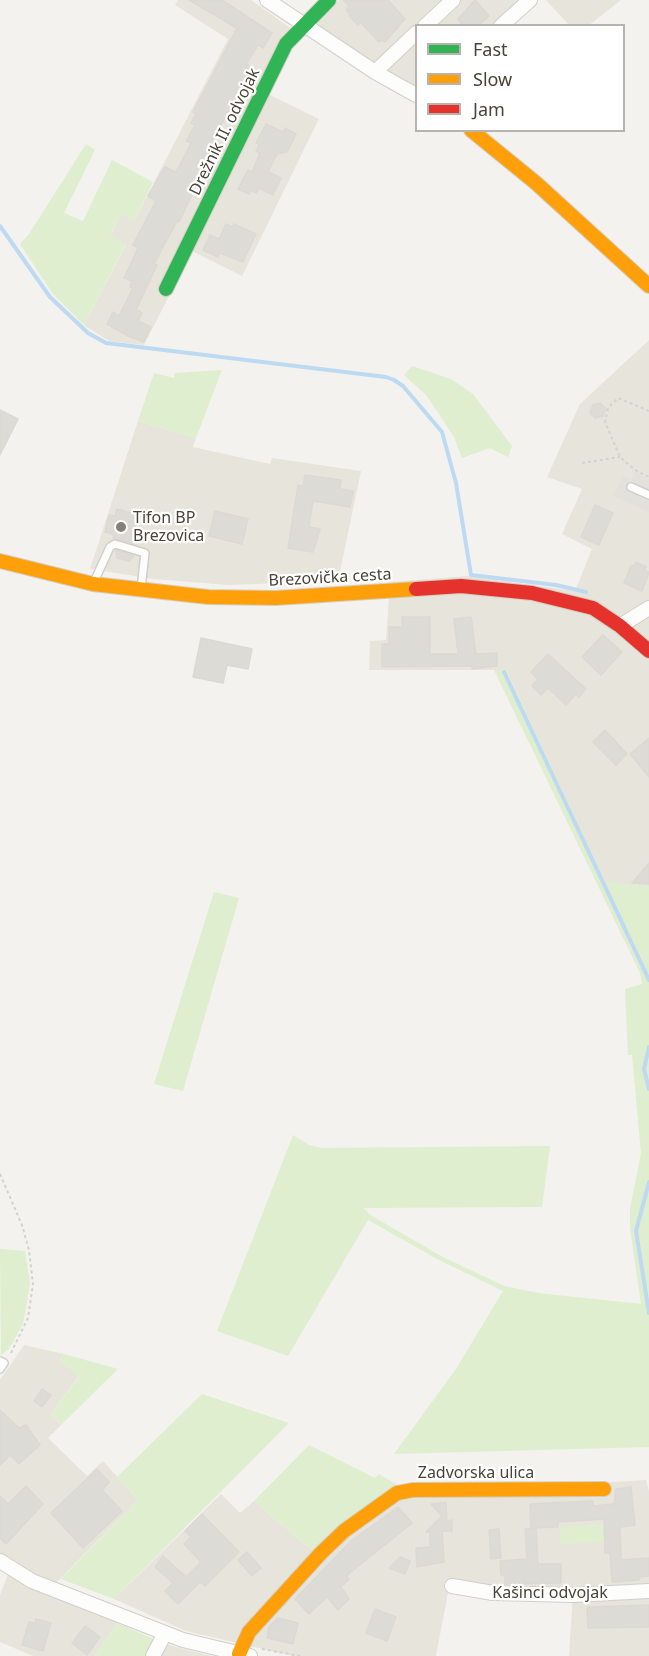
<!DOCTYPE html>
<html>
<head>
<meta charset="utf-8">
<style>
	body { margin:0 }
	#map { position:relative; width:649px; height:1656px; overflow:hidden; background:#f3f2ee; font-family:"Noto Sans",sans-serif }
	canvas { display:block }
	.legend { position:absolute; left:415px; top:24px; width:210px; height:108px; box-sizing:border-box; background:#fff; border:2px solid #b7b4af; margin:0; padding:8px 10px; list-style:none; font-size:18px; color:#4a4438 }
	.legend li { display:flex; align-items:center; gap:12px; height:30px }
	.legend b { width:30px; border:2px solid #b7b4af }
</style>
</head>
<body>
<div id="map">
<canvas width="649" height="1656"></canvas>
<ul class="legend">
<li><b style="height:8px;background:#30b455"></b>Fast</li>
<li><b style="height:8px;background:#ff9f0a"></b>Slow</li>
<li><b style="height:8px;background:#e5322d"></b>Jam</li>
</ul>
</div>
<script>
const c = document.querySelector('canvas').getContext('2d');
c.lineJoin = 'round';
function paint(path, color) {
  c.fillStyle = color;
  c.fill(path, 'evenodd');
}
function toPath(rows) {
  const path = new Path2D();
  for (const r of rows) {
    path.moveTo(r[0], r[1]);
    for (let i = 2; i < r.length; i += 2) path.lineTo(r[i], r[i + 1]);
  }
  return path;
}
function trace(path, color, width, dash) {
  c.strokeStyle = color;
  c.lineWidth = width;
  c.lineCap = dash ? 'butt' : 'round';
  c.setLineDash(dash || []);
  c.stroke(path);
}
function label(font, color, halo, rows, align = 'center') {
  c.font = font + ' "Noto Sans",sans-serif';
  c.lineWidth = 4.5;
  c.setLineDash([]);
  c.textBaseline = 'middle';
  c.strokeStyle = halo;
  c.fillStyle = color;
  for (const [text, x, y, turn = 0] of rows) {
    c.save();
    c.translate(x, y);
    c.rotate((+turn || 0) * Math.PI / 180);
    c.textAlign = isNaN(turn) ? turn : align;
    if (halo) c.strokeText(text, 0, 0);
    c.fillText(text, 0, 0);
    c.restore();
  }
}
const residential = toPath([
	[178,0,251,0,290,28,270,95,319,119,242,276,192,251,144,345,109,341,84,325,126,245,110,237,121,214,134,221,228,39,175,5],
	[339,0,523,0,496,25,416,26,416,87,361,56,321,29,317,21],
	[546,0,621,0,588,26,569,25],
	[649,340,649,887,605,882,506,670,369,670,370,641,386,640,390,582,468,576,575,591,592,549,562,534,582,489,547,477,580,404],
	[138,421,196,438,193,447,270,464,272,458,361,471,338,581,228,585,154,579,90,569],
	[24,1345,64,1354,59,1360,79,1376,50,1415,61,1425,48,1438,87,1476,103,1461,138,1500,57,1582,28,1572,0,1554,0,1380],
	[646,1480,649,1491,649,1656,569,1656,573,1592,493,1590,450,1582,436,1656,293,1656,186,1631,114,1599,221,1494,240,1513,254,1501,315,1553,381,1496],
	[8,1574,24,1583,120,1620,94,1656,33,1656,0,1642,0,1595],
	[165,1643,176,1647,211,1656,157,1656]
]);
const green = toPath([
	[86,144,95,150,64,213,83,221,112,160,153,182,134,221,121,215,110,236,126,244,84,325,53,294,20,244,29,234],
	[412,366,451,379,473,394,512,446,508,457,490,448,462,458,454,437,437,411,426,395,404,375],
	[222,370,196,438,138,421,154,373,174,378,175,373],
	[494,670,506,670,605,881,649,887,649,1447,394,1454,456,1369,503,1291,439,1260,368,1220,288,1356,217,1331,293,1135,309,1145,322,1148,550,1146,542,1207,363,1208,372,1216,441,1256,504,1286,538,1293,641,1304,630,1229,630,1209,641,1153,632,1055,628,1055,625,989,642,984,640,973],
	[214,892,239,898,183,1091,154,1084],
	[0,1249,25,1251,30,1283,23,1324,9,1349,1,1355],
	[64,1354,118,1369,61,1425,50,1415,79,1377,59,1360],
	[202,1394,289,1423,114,1599,61,1579,138,1500,117,1477],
	[309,1445,375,1478,379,1474,399,1486,315,1553,254,1501],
	[603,1524,603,1542,560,1544,560,1527],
	[118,1623,158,1641,150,1656,94,1656]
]);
const parking = toPath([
	[635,472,649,479,649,512,614,496,623,476,631,480]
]);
const stream = toPath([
	[0,226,50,297,88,333,106,343,386,377,394,380,403,386,442,432,456,483,471,575,556,585,586,592],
	[504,672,649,980],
	[649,1047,644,1069,649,1089],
	[649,1182,636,1231,649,1313]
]);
const building = toPath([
	[189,0,222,0,272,33,263,48,258,45,246,64,253,68,235,92,238,94,203,159,208,162,179,222,177,221,154,264,157,265,136,310,142,313,138,321,151,327,144,342,128,336,107,324,113,312,119,316,133,288,130,287,132,281,124,278,138,248,133,245,156,201,148,196,165,167,176,172,191,143,186,141,195,125,191,123,196,114,193,112,237,28,189,0],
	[343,0,388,0,405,19,385,42,382,40,379,42,360,22,358,25,349,16,351,15,346,10,349,6,343,0],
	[475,0,489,16,478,26,463,26,458,19,475,0],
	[266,124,283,132,285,128,296,134,287,152,277,154,268,172,281,178,273,195,259,188,256,193,251,190,249,194,238,189,248,170,252,172,260,153,256,151,259,145,256,143,266,124],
	[226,224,232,227,234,224,256,234,243,262,220,253,218,257,203,250,210,235,219,239,226,224],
	[600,403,606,409,603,416,595,418,590,413,593,405,600,403],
	[0,410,18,419,0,455,0,410],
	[305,475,341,480,340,489,353,491,350,507,313,501,309,527,320,529,313,552,288,548,298,485,303,486,305,475],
	[595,505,613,513,599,545,581,537,595,505],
	[117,509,135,514,133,521,136,522,131,539,135,540,136,544,114,539,113,534,105,532,109,515,115,516,117,509],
	[215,511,248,519,242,544,209,536,215,511],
	[116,550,134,556,129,561,117,558,116,550],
	[636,562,646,567,644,570,649,572,642,591,624,583,631,565,634,566,636,562],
	[402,617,430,617,430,654,458,654,454,619,471,617,476,654,497,653,497,666,472,669,472,666,382,667,382,644,389,644,389,627,402,627,402,617],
	[603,635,622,652,601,675,582,657,603,635],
	[201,638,252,649,248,669,227,665,223,683,193,677,201,638],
	[548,654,586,689,579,697,576,694,566,705,548,688,541,695,532,686,538,679,531,672,548,654],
	[605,730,627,754,616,765,593,742,605,730],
	[649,738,649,777,630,754,649,738],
	[649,863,649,884,632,883,649,863],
	[42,1389,51,1395,42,1407,34,1401,42,1389],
	[0,1410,19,1428,26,1425,40,1445,19,1464,10,1455,0,1465,0,1410],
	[97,1469,109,1482,102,1490,122,1511,83,1548,51,1513,97,1469],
	[26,1486,43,1504,6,1544,0,1538,0,1496,8,1504,26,1486],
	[631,1487,635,1525,620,1527,621,1560,649,1558,649,1576,639,1577,639,1580,612,1582,610,1553,605,1553,604,1519,558,1522,558,1527,531,1528,530,1504,593,1501,593,1506,614,1504,616,1489,631,1487],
	[446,1503,447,1521,452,1520,452,1531,442,1531,444,1562,417,1567,416,1548,430,1547,430,1532,426,1532,442,1516,431,1504,446,1503],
	[398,1507,412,1523,346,1576,349,1579,341,1587,349,1599,338,1610,327,1597,309,1614,295,1599,351,1541,398,1507],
	[202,1514,239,1552,205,1586,200,1582,178,1604,165,1591,173,1583,155,1567,163,1556,186,1577,201,1562,184,1544,191,1537,185,1531,202,1514],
	[536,1528,538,1564,561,1564,561,1583,505,1584,505,1575,501,1575,500,1561,527,1559,525,1529,536,1528],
	[499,1529,501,1558,491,1559,489,1530,499,1529],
	[247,1552,261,1568,252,1576,238,1560,247,1552],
	[400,1557,410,1561,405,1574,389,1568,400,1557],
	[649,1605,649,1627,588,1628,587,1607,649,1605],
	[375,1609,396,1617,387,1641,366,1633,375,1609],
	[278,1618,298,1623,293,1644,267,1638,269,1627,278,1618],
	[36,1619,51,1623,43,1651,22,1645,29,1622,35,1623,36,1619],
	[85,1626,100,1637,87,1655,72,1643,85,1626]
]);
const path = toPath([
	[649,411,618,398,608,408,605,422,620,457,635,470,649,477],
	[582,463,620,457],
	[0,1174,22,1225,29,1250,33,1284,28,1318,10,1355],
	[262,1649,300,1656]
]);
const lane = toPath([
	[631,487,649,495],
	[94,582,110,547,115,544,145,553,141,589],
	[0,1361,4,1363,0,1369]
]);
const street = toPath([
	[267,0,375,72,416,95],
	[425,26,453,0],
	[501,26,530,0],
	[375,72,416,33],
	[620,626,649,608],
	[0,1561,32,1581,183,1640,250,1656],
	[452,1586,493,1593,573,1595,649,1591],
	[153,1656,165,1633]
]);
const fast = toPath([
	[166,289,286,44,329,0]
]);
const slow = toPath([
	[471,130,536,183,649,286],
	[0,561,93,584,208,597,276,598,416,589],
	[239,1654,249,1632,321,1553,344,1531,397,1493,413,1490,604,1489]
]);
const jam = toPath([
	[416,589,461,586,532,593,593,608,620,626,649,651]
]);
const markers = [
	[121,527,6,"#858178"]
];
const streetNames = [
	["Drežnik II. odvojak",225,132,-64],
	["Brezovička cesta",330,578,-3],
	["Zadvorska ulica",476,1473],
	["Kašinci odvojak",550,1593]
];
const poiNames = [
	["Tifon BP",133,518],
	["Brezovica",133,536]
];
paint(residential, '#e7e4db');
paint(green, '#dfeece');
paint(parking, '#e2e1dc');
trace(stream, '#bddaf2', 4);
paint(building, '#dddbd6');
trace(building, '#dbd9d3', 1.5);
trace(lane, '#d1cfcb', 10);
trace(street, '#d1cfcb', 16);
trace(fast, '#d3cfc4', 16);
trace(slow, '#d3cfc4', 16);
trace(jam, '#d3cfc4', 16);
trace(path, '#d3d2cc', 2, [3, 3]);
trace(lane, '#fdfdfc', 7);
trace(street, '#fdfdfc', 14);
trace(fast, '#30b455', 14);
trace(slow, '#ff9f0a', 14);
trace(jam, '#e5322d', 14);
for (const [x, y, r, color] of markers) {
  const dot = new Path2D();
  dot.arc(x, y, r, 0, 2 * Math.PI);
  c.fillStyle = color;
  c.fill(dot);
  trace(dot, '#fff', 2);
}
label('16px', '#4a4438', '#fff', streetNames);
label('16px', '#4a4438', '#fff', poiNames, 'left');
</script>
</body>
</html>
